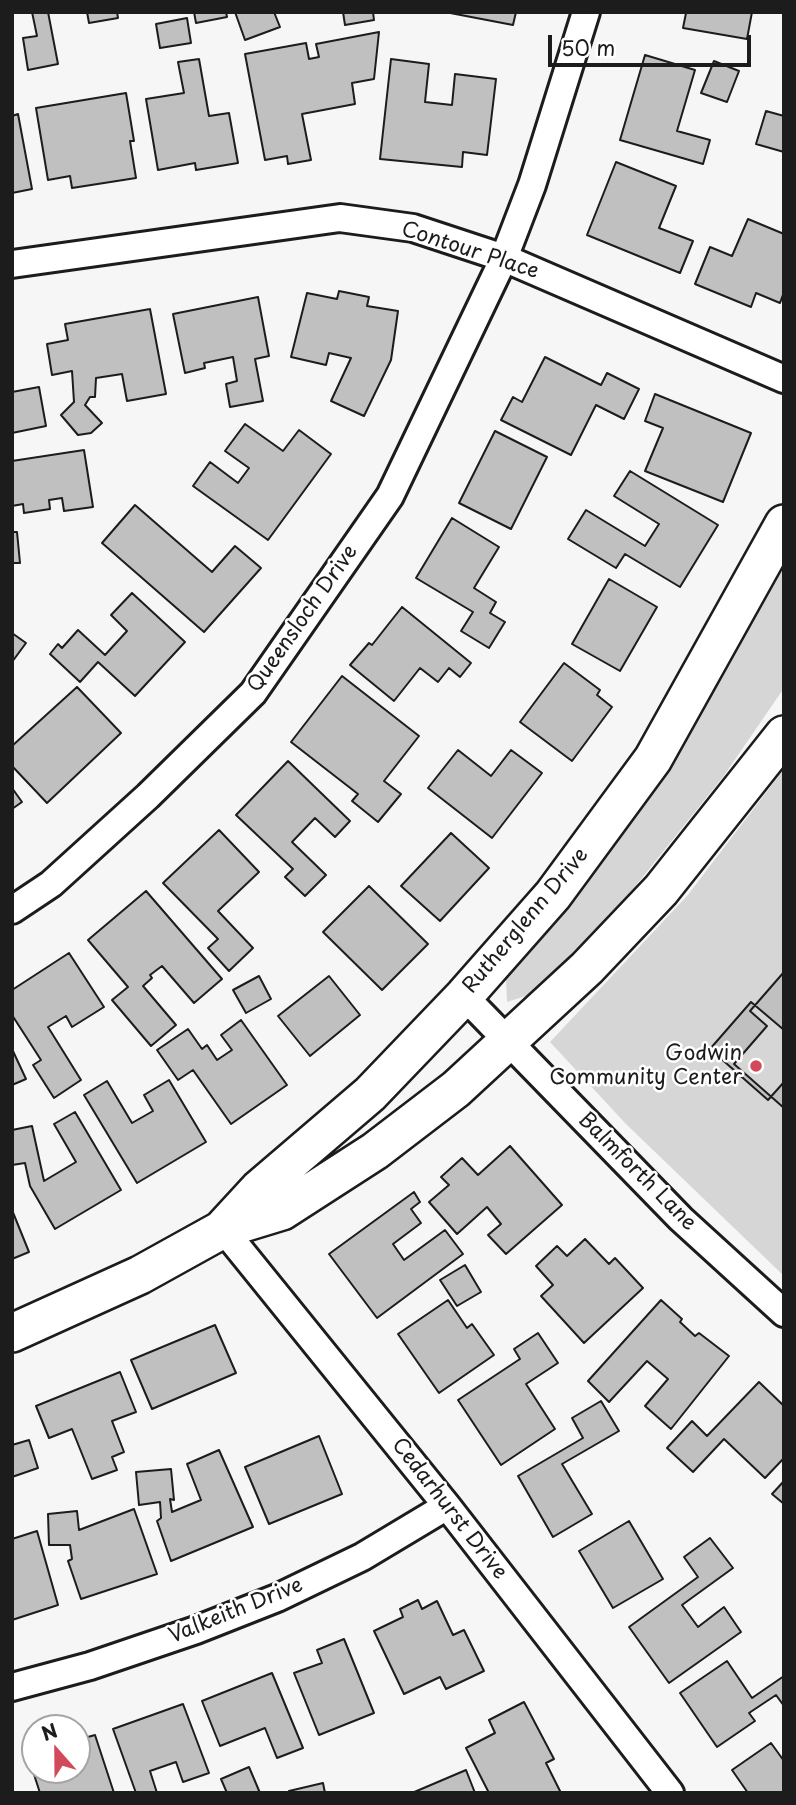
<!DOCTYPE html>
<html>
<head>
<meta charset="utf-8">
<style>
	body { margin:0 }
	#map { position:relative; width:796px; height:1805px; overflow:hidden; background:#f6f6f6; font-family:"Playpen Sans",sans-serif }
	canvas { display:block }
	.frame { position:absolute; inset:0; border:14px solid #1c1c1c; pointer-events:none }
	.north { position:absolute; left:21px; top:1714px; width:70px; height:70px; box-sizing:border-box; background:#fff; border:2px solid #a4a4a4; border-radius:50%; rotate:339deg; font-size:19px; font-weight:700; line-height:28px; text-align:center; color:#1c1c1c }
	.north::after { content:''; display:block; margin:auto; width:24px; height:32px; background:#d1495b; clip-path:polygon(50% 0,100% 100%,50% 72%,0 100%) }
	.scale { position:absolute; left:548px; top:35px; width:203px; height:32px; box-sizing:border-box; border:4px solid #1c1c1c; border-top:0; padding-left:9px; font-size:21px; line-height:24px; white-space:nowrap; color:#1c1c1c; -webkit-text-stroke:5px #fff; paint-order:stroke }
</style>
</head>
<body>
<div id="map">
<canvas width="796" height="1805"></canvas>
<div class="frame"></div>
<div class="north">N</div>
<div class="scale">50 m</div>
</div>
<script>
const c = document.querySelector('canvas').getContext('2d');
c.lineJoin = 'round';
function paint(path, color) {
  c.fillStyle = color;
  c.fill(path, 'evenodd');
}
function toPath(rows) {
  const path = new Path2D();
  for (const r of rows) {
    path.moveTo(r[0], r[1]);
    for (let i = 2; i < r.length; i += 2) path.lineTo(r[i], r[i + 1]);
  }
  return path;
}
function trace(path, color, width, dash) {
  c.strokeStyle = color;
  c.lineWidth = width;
  c.lineCap = dash ? 'butt' : 'round';
  c.setLineDash(dash || []);
  c.stroke(path);
}
function label(font, color, halo, rows, align = 'center') {
  c.font = font + ' "Playpen Sans",sans-serif';
  c.lineWidth = 5;
  c.setLineDash([]);
  c.textBaseline = 'middle';
  c.strokeStyle = halo;
  c.fillStyle = color;
  for (const [text, x, y, turn = 0] of rows) {
    c.save();
    c.translate(x, y);
    c.rotate((+turn || 0) * Math.PI / 180);
    c.textAlign = isNaN(turn) ? turn : align;
    if (halo) c.strokeText(text, 0, 0);
    c.fillText(text, 0, 0);
    c.restore();
  }
}
const green = toPath([
	[784,556,784,688,723,777,588,945,544,990,507,1002,506,978,644,791,721,676],
	[784,769,784,1276,626,1124,550,1042,687,896]
]);
const building = toPath([
	[32,12,48,12,58,64,28,70,23,38,37,36,32,12],
	[87,12,117,12,118,18,89,23,87,12],
	[194,12,226,12,227,17,196,23,194,12],
	[235,12,274,12,280,27,245,40,235,12],
	[343,12,373,12,374,20,345,25,343,12],
	[445,12,516,12,513,25,445,12],
	[683,12,752,12,747,39,683,28,686,13,683,12],
	[187,18,191,43,160,48,156,24,187,18],
	[379,32,374,79,352,83,355,104,302,114,311,160,288,164,287,156,265,160,245,54,306,43,309,59,319,57,316,44,379,32],
	[645,55,695,70,677,131,710,140,703,164,620,140,645,55],
	[199,59,209,116,229,113,238,163,196,170,195,163,158,170,146,99,184,93,178,62,199,59],
	[391,59,429,64,425,102,452,105,455,74,496,79,487,155,463,152,462,167,380,159,391,59],
	[714,61,739,71,727,102,701,93,714,61],
	[126,93,134,141,130,141,136,178,72,188,70,176,48,180,36,108,126,93],
	[766,111,784,116,784,152,756,144,766,111],
	[18,114,32,189,12,193,12,116,18,114],
	[616,162,676,186,659,228,693,241,680,273,587,235,616,162],
	[748,219,784,234,784,292,780,303,756,293,751,307,695,284,710,247,732,256,748,219],
	[339,291,369,297,367,306,398,311,391,360,364,416,331,401,351,358,329,353,326,365,291,357,307,293,337,299,339,291],
	[258,297,269,356,255,359,263,401,230,407,226,384,237,381,233,357,204,363,205,368,185,373,173,314,258,297],
	[150,309,166,394,127,401,122,374,96,378,95,397,90,397,85,405,102,423,91,433,78,435,61,415,74,402,72,371,52,375,47,344,68,340,65,324,150,309],
	[545,357,601,385,607,373,639,389,624,419,596,405,571,455,501,420,513,397,522,402,545,357],
	[39,387,46,426,12,433,12,392,39,387],
	[655,394,751,433,723,502,645,471,663,428,645,421,655,394],
	[245,424,283,451,299,430,331,454,268,540,193,486,210,462,238,483,249,468,225,451,245,424],
	[495,431,547,457,511,529,459,503,495,431],
	[84,450,93,507,64,511,62,498,49,500,50,509,24,513,23,504,12,506,12,461,84,450],
	[630,471,718,525,680,587,625,554,616,568,568,539,586,510,645,546,659,524,614,496,630,471],
	[135,505,212,572,235,546,261,568,204,632,102,543,135,505],
	[452,518,499,547,474,588,496,602,490,613,505,622,489,648,461,631,473,612,416,578,452,518],
	[12,532,17,532,20,563,12,563,12,532],
	[609,579,657,607,620,671,572,644,609,579],
	[132,593,185,642,135,696,98,662,80,682,50,654,58,644,62,648,78,630,105,655,127,631,111,615,132,593],
	[402,607,471,663,460,677,449,668,438,682,420,668,394,701,350,665,369,643,372,645,402,607],
	[12,633,26,643,12,662,12,633],
	[564,663,600,690,597,695,612,707,572,761,520,722,564,663],
	[342,676,419,736,384,781,401,794,378,822,352,801,358,794,291,742,342,676],
	[77,687,121,733,47,803,12,766,12,746,77,687],
	[458,750,491,776,511,750,542,773,492,838,428,788,458,750],
	[288,761,350,821,335,837,315,818,292,842,326,875,305,896,285,877,293,869,236,815,288,761],
	[12,788,22,802,12,809,12,788],
	[219,830,259,872,218,911,253,948,229,971,208,948,218,939,163,883,219,830],
	[451,833,489,868,440,921,401,886,451,833],
	[369,886,428,944,382,990,323,932,369,886],
	[146,891,222,979,194,1003,162,966,150,975,152,978,143,986,176,1025,151,1046,112,1000,128,987,88,940,146,891],
	[69,953,104,1007,72,1027,66,1016,48,1027,81,1080,54,1098,33,1065,41,1060,12,1015,12,990,69,953],
	[784,972,784,1108,734,1064,767,1026,750,1011,784,972],
	[259,976,271,999,246,1013,233,990,259,976],
	[329,976,360,1015,310,1056,278,1016,329,976],
	[751,1002,784,1030,784,1082,768,1100,710,1049,751,1002],
	[241,1020,287,1085,231,1124,193,1070,178,1080,157,1050,188,1029,202,1049,207,1045,217,1060,232,1050,221,1035,241,1020],
	[12,1049,26,1079,12,1085,12,1049],
	[169,1080,206,1142,137,1183,84,1095,107,1081,132,1123,153,1111,144,1095,169,1080],
	[75,1112,121,1190,55,1229,30,1186,25,1163,12,1165,12,1130,32,1126,44,1181,76,1162,54,1124,75,1112],
	[510,1146,562,1205,506,1254,488,1235,501,1224,487,1207,457,1234,429,1202,449,1185,441,1177,462,1158,478,1175,510,1146],
	[414,1192,420,1202,411,1209,421,1223,393,1244,404,1260,445,1230,463,1254,377,1318,329,1254,414,1192],
	[12,1210,29,1252,12,1259,12,1210],
	[585,1239,609,1264,615,1258,643,1288,584,1343,541,1296,553,1285,536,1266,557,1246,567,1256,585,1239],
	[465,1265,481,1292,457,1306,440,1280,465,1265],
	[448,1300,467,1328,472,1324,494,1355,439,1393,398,1334,448,1300],
	[661,1300,682,1319,680,1322,695,1336,699,1333,729,1356,671,1429,645,1406,668,1379,647,1361,609,1402,588,1381,661,1300],
	[215,1325,236,1373,152,1409,131,1360,215,1325],
	[538,1333,558,1363,526,1384,555,1429,501,1465,458,1400,520,1359,514,1349,538,1333],
	[120,1372,136,1412,112,1421,124,1452,112,1457,117,1470,92,1479,72,1429,49,1438,36,1406,120,1372],
	[759,1382,784,1406,784,1458,765,1478,724,1439,693,1472,667,1448,692,1421,707,1436,759,1382],
	[601,1401,619,1431,562,1464,592,1514,553,1537,518,1476,583,1438,572,1418,601,1401],
	[319,1436,342,1494,269,1524,245,1467,319,1436],
	[29,1440,38,1468,12,1477,12,1445,29,1440],
	[219,1450,253,1527,171,1561,157,1521,161,1518,160,1502,139,1505,136,1472,171,1469,174,1500,170,1499,172,1512,201,1500,187,1464,219,1450],
	[784,1481,784,1504,772,1494,784,1481],
	[134,1509,157,1574,81,1599,68,1561,72,1559,70,1545,49,1545,48,1514,77,1511,79,1530,134,1509],
	[629,1521,663,1579,613,1608,579,1551,629,1521],
	[37,1531,58,1605,12,1620,12,1539,37,1531],
	[710,1538,733,1568,682,1605,698,1627,724,1607,741,1632,669,1683,629,1627,698,1577,684,1557,710,1538],
	[418,1600,422,1609,437,1601,453,1635,464,1630,484,1671,446,1689,440,1677,404,1694,374,1631,403,1617,400,1609,418,1600],
	[344,1639,374,1713,319,1735,294,1673,322,1663,317,1650,344,1639],
	[727,1661,752,1698,784,1676,784,1706,776,1695,749,1713,755,1721,717,1747,680,1693,727,1661],
	[272,1673,303,1748,277,1758,265,1728,220,1746,202,1701,272,1673],
	[524,1702,554,1759,546,1763,561,1793,489,1793,466,1748,495,1733,489,1720,524,1702],
	[183,1704,209,1773,183,1782,176,1762,150,1771,157,1793,136,1793,113,1729,183,1704],
	[95,1735,114,1793,40,1793,28,1756,35,1754,35,1770,77,1770,77,1740,95,1735],
	[771,1743,784,1761,784,1793,748,1793,732,1770,771,1743],
	[249,1767,260,1793,227,1793,221,1779,249,1767],
	[466,1770,475,1793,412,1793,466,1770],
	[323,1783,325,1793,289,1793,289,1791,323,1783]
]);
const street = toPath([
	[12,264,340,218,413,228,504,258,784,379],
	[12,910,51,884,148,796,253,693,390,496,504,258,532,185,586,12],
	[464,996,681,1219,784,1313],
	[223,1229,447,1506,670,1793],
	[12,1687,90,1666,196,1630,277,1598,362,1557,447,1506]
]);
const secondary = toPath([
	[224,1227,259,1189,370,1094,464,996,553,895,653,759,784,524],
	[12,1333,140,1275,223,1229,282,1211,375,1151,456,1089,587,968,661,890,784,735]
]);
const markers = [
	[756,1066,7,"#d1495b"]
];
const streetNames = [
	["Contour Place",470,251,18],
	["Queensloch Drive",303,619,-55],
	["Rutherglenn Drive",526,921,-50],
	["Balmforth Lane",637,1172,45],
	["Cedarhurst Drive",449,1509,52],
	["Valkeith Drive",236,1611,-22]
];
const poiNames = [
	["Godwin",742,1054],
	["Community Center",742,1078]
];
paint(green, '#d6d6d6');
paint(building, '#c0c0c0');
trace(building, '#1c1c1c', 2);
trace(street, '#1c1c1c', 32);
trace(secondary, '#1c1c1c', 42);
trace(street, '#fff', 26);
trace(secondary, '#fff', 37);
for (const [x, y, r, color] of markers) {
  const dot = new Path2D();
  dot.arc(x, y, r, 0, 2 * Math.PI);
  c.fillStyle = color;
  c.fill(dot);
  trace(dot, '#fff', 2.5);
}
label('21px', '#1c1c1c', '#fff', streetNames);
label('21px', '#1c1c1c', '#fff', poiNames, 'right');
</script>
</body>
</html>
